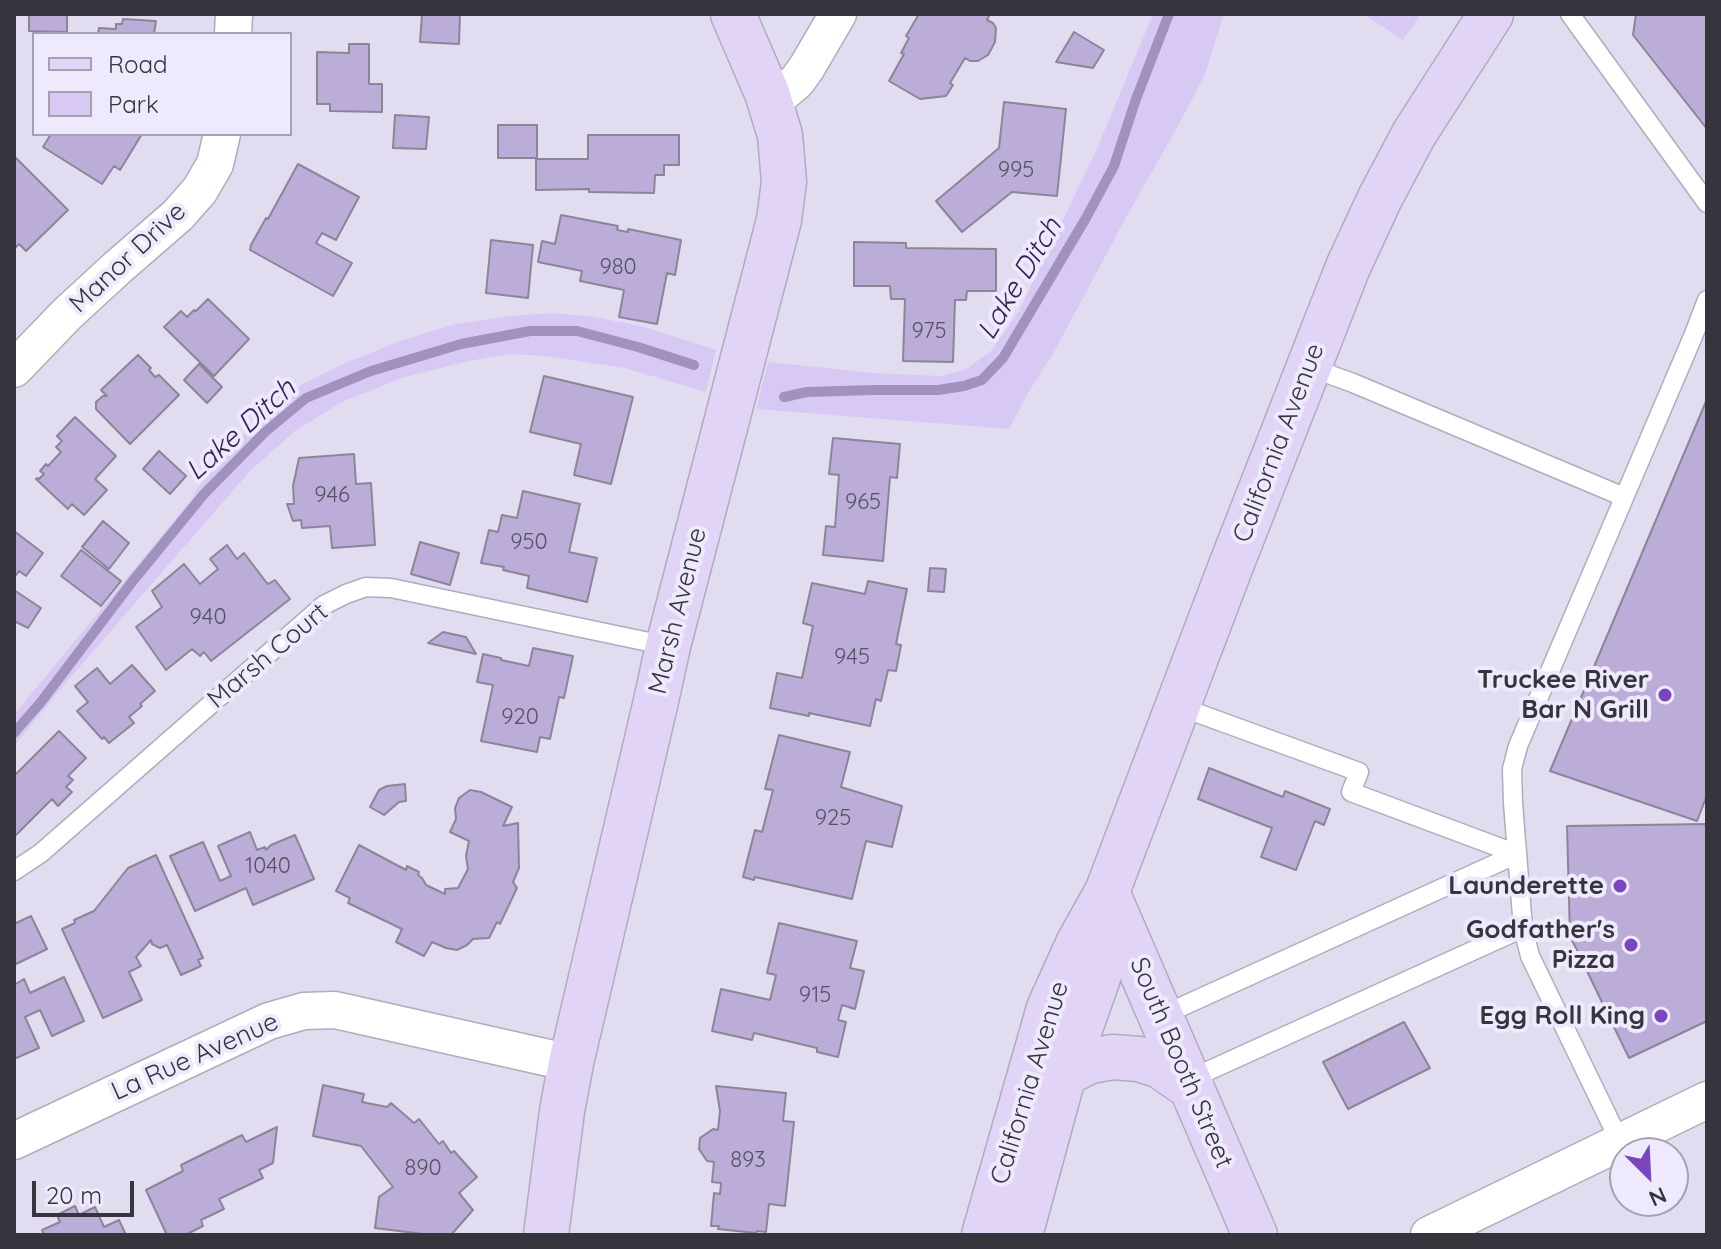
<!DOCTYPE html>
<html>
<head>
<meta charset="utf-8">
<style>
	body { margin:0 }
	#map { position:relative; width:1721px; height:1249px; overflow:hidden; background:#e2dcf0; font-family:Quicksand,sans-serif }
	canvas { display:block }
	.frame { position:absolute; inset:0; border:16px solid #36343c; pointer-events:none }
	.legend { position:absolute; left:32px; top:32px; width:260px; height:104px; box-sizing:border-box; background:#efe9fd; border:2px solid #a5a1b0; margin:0; padding:10px 14px; list-style:none; font-size:24px; color:#36343c }
	.legend li { display:flex; align-items:center; gap:16px; height:40px }
	.legend b { width:40px; border:2px solid #a5a1b0 }
	.north { position:absolute; left:1609px; top:1137px; width:80px; height:80px; box-sizing:border-box; background:#efe9fd; border:2px solid #a5a1b0; border-radius:50%; rotate:156deg; font-size:22px; font-weight:700; line-height:32px; text-align:center; color:#36343c }
	.north::after { content:''; display:block; margin:auto; width:28px; height:36px; background:#7a46bd; clip-path:polygon(50% 0,100% 100%,50% 72%,0 100%) }
	.scale { position:absolute; left:32px; top:1181px; width:102px; height:36px; box-sizing:border-box; border:4px solid #36343c; border-top:0; padding-left:10px; font-size:24px; line-height:28px; white-space:nowrap; color:#36343c; -webkit-text-stroke:6px #efe9fd; paint-order:stroke }
</style>
</head>
<body>
<div id="map">
<canvas width="1721" height="1249"></canvas>
<div class="frame"></div>
<ul class="legend">
<li><b style="height:10px;background:#e2d4f6"></b>Road</li>
<li><b style="height:22px;background:#d7c9f3"></b>Park</li>
</ul>
<div class="north">N</div>
<div class="scale">20 m</div>
</div>
<script>
const c = document.querySelector('canvas').getContext('2d');
c.lineJoin = 'round';
function paint(path, color) {
  c.fillStyle = color;
  c.fill(path, 'evenodd');
}
function toPath(rows) {
  const path = new Path2D();
  for (const r of rows) {
    path.moveTo(r[0], r[1]);
    for (let i = 2; i < r.length; i += 2) path.lineTo(r[i], r[i + 1]);
  }
  return path;
}
function trace(path, color, width, dash) {
  c.strokeStyle = color;
  c.lineWidth = width;
  c.lineCap = dash ? 'butt' : 'round';
  c.setLineDash(dash || []);
  c.stroke(path);
}
function label(font, color, halo, rows, align = 'center') {
  c.font = font + ' Quicksand,sans-serif';
  c.lineWidth = 8;
  c.setLineDash([]);
  c.textBaseline = 'middle';
  c.strokeStyle = halo;
  c.fillStyle = color;
  for (const [text, x, y, turn = 0] of rows) {
    c.save();
    c.translate(x, y);
    c.rotate((+turn || 0) * Math.PI / 180);
    c.textAlign = isNaN(turn) ? turn : align;
    if (halo) c.strokeText(text, 0, 0);
    c.fillText(text, 0, 0);
    c.restore();
  }
}
const green = toPath([
	[1153,14,1224,14,1205,74,1178,126,1129,212,1054,352,1028,393,1009,429,756,409,768,362,873,373,940,376,965,370,991,351,1019,311,1096,151],
	[1363,14,1421,14,1403,40],
	[552,313,595,317,645,327,716,350,706,392,625,368,545,356,511,354,468,361,405,377,342,402,295,431,251,470,69,679,14,746,14,715,191,500,206,473,253,425,303,384,343,364,400,341,456,324,510,316]
]);
const stream = toPath([
	[784,397,807,392,874,390,938,390,964,386,982,380,1003,358,1086,218,1114,166,1136,99,1169,14],
	[14,733,41,702,132,582,204,494,265,432,306,398,371,371,461,344,530,331,577,331,638,347,694,365]
]);
const building = toPath([
	[29,14,67,14,67,32,29,31,29,14],
	[422,14,460,14,459,44,420,42,422,14],
	[919,14,990,14,987,20,993,23,996,28,995,42,988,55,978,61,970,61,965,58,950,83,953,85,946,96,920,99,889,81,904,54,901,53,909,38,906,36,919,14],
	[1636,14,1707,14,1707,129,1633,35,1636,14],
	[123,19,156,21,154,34,98,34,99,28,116,29,116,24,122,24,123,19],
	[1074,32,1104,50,1093,68,1056,62,1074,32],
	[349,44,369,44,369,84,382,84,382,112,330,111,330,104,317,104,317,52,349,53,349,44],
	[1004,102,1066,109,1057,196,1012,192,962,232,936,201,999,148,1004,102],
	[395,115,429,117,426,149,393,148,395,115],
	[498,125,537,125,537,158,498,158,498,125],
	[51,134,142,134,120,170,114,166,102,184,43,147,51,134],
	[588,135,679,135,679,165,664,165,664,175,655,175,654,193,589,192,589,189,536,190,536,159,588,159,588,135],
	[14,156,68,210,26,251,19,244,14,249,14,156],
	[298,164,359,197,336,240,322,233,316,243,352,263,333,296,250,250,251,245,266,218,268,219,298,164],
	[561,215,618,226,617,230,628,232,628,229,681,240,675,275,667,273,657,324,619,317,624,290,580,281,582,271,538,262,542,241,555,244,561,215],
	[491,240,533,245,528,298,486,293,491,240],
	[854,242,906,243,906,248,996,249,996,291,967,291,966,300,955,300,953,362,903,361,905,299,891,299,890,286,854,286,854,242],
	[208,299,249,339,214,376,164,327,181,311,187,317,194,310,196,311,208,299],
	[138,355,151,368,149,370,155,377,159,375,179,395,130,444,96,409,96,402,103,396,107,396,101,390,138,355],
	[199,364,222,387,207,403,184,380,199,364],
	[544,376,633,397,611,484,574,475,581,444,530,432,544,376],
	[1707,399,1707,795,1697,821,1550,771,1707,399],
	[75,417,116,456,95,479,107,490,84,515,72,504,68,509,36,479,37,478,39,479,44,474,40,471,46,464,48,466,61,452,56,447,62,441,57,436,75,417],
	[833,438,900,444,897,478,890,477,883,561,823,555,826,526,835,527,839,475,829,474,833,438],
	[159,451,186,476,170,494,143,469,159,451],
	[354,454,356,484,371,483,375,545,332,548,330,526,302,528,301,520,293,521,287,504,294,504,293,486,299,458,354,454],
	[523,491,580,504,569,552,597,558,587,602,527,588,529,576,503,570,504,567,481,563,489,530,498,532,502,515,517,518,523,491],
	[103,521,129,543,109,569,82,547,103,521],
	[14,531,43,553,26,576,19,571,14,578,14,531],
	[420,542,459,553,450,585,411,574,420,542],
	[227,545,237,559,244,553,266,582,268,584,275,580,290,599,211,661,204,652,200,656,192,649,166,670,136,627,162,607,152,591,184,564,200,584,218,569,210,559,227,545],
	[81,550,121,581,101,606,61,576,81,550],
	[930,568,946,569,944,592,928,591,930,568],
	[868,581,907,589,896,644,901,645,896,671,888,670,881,701,876,699,870,726,809,713,809,716,770,708,777,673,802,678,813,626,803,623,812,583,865,594,868,581],
	[14,590,41,608,28,628,14,621,14,590],
	[443,632,466,637,476,654,428,643,443,632],
	[533,648,573,656,564,698,559,697,550,739,540,737,537,752,481,741,493,685,477,682,483,654,501,658,501,660,529,666,533,648],
	[132,665,155,691,140,704,142,706,129,717,134,723,109,743,104,737,102,739,77,711,88,702,75,686,97,668,110,684,132,665],
	[59,731,86,758,68,776,73,780,66,787,72,792,58,806,52,799,16,835,14,833,14,776,59,731],
	[779,735,850,752,841,787,902,806,892,847,866,841,852,899,755,877,754,880,743,877,755,830,762,832,773,790,765,789,779,735],
	[1209,768,1283,797,1285,791,1330,809,1324,825,1315,821,1296,870,1261,857,1272,828,1198,799,1209,768],
	[405,784,406,801,399,802,384,815,370,807,379,790,387,786,405,784],
	[470,790,481,792,512,807,503,826,518,823,519,868,513,882,517,888,500,924,497,922,489,938,473,939,467,945,457,950,446,948,432,942,424,956,396,942,402,929,348,903,350,898,336,891,359,845,406,870,407,866,419,872,418,875,422,878,426,885,445,894,445,889,458,888,468,869,466,856,469,841,450,832,456,819,455,808,459,798,470,790],
	[1707,824,1707,1021,1629,1058,1570,936,1567,826,1707,824],
	[250,832,257,850,265,847,266,850,271,845,295,835,314,879,253,905,246,888,195,911,170,856,203,842,220,881,231,876,218,846,250,832],
	[156,855,203,958,198,960,201,966,181,975,167,945,160,948,152,944,151,940,136,957,141,966,129,972,142,1000,103,1018,62,929,75,923,74,920,94,911,128,868,156,855],
	[31,916,47,949,16,964,14,960,14,924,31,916],
	[779,923,857,941,850,968,864,971,855,1009,842,1005,838,1020,846,1022,838,1057,817,1052,817,1048,754,1033,752,1040,712,1031,721,989,770,1000,776,975,767,973,779,923],
	[64,977,84,1021,52,1036,40,1010,25,1017,39,1048,14,1059,14,985,24,979,30,993,64,977],
	[1404,1022,1430,1068,1348,1109,1323,1062,1404,1022],
	[323,1085,364,1094,362,1102,387,1107,391,1103,414,1123,419,1119,439,1144,443,1141,451,1153,454,1151,477,1177,459,1193,473,1210,451,1235,431,1235,375,1228,379,1197,393,1187,361,1146,313,1136,323,1085],
	[716,1086,786,1093,783,1121,794,1122,785,1206,769,1204,766,1232,757,1231,756,1233,718,1229,719,1226,711,1226,714,1193,720,1194,721,1183,712,1182,714,1162,707,1161,699,1149,700,1138,713,1129,718,1130,720,1111,716,1086],
	[277,1127,273,1163,259,1170,263,1178,219,1199,224,1209,201,1220,203,1226,185,1235,167,1235,146,1190,183,1171,181,1165,242,1135,246,1142,277,1127],
	[75,1206,79,1215,95,1207,104,1227,119,1220,126,1235,44,1235,42,1230,60,1222,57,1215,75,1206]
]);
const lane = toPath([
	[1570,14,1707,203],
	[1309,367,1353,383,1624,497],
	[1178,706,1359,772,1351,792,1517,854],
	[14,871,41,853,324,605,346,594,366,587,391,588,668,646],
	[1161,1016,1517,854],
	[1188,1080,1523,928],
	[1620,1142,1530,956,1523,928,1513,803,1512,769,1518,746,1694,334,1707,300]
]);
const street = toPath([
	[233,34,234,14],
	[769,101,783,93,797,81,807,67,838,14],
	[14,369,67,314,117,268,178,215,200,190,215,164,222,134],
	[14,1141,269,1021,304,1011,335,1010,571,1063],
	[1429,1235,1707,1100]
]);
const secondary = toPath([
	[1107,892,1255,1235],
	[1064,1074,1090,1061,1113,1057,1139,1059,1160,1066,1192,1088],
	[546,1235,562,1111,571,1063,656,701,668,646,779,220,784,182,780,135,767,93,733,14],
	[984,1235,1049,1008,1078,944,1107,892,1232,563,1348,267,1380,198,1414,134,1491,14],
	[1020,1235,1064,1074,1098,978,1106,942,1107,910]
]);
const markers = [
	[1665,695,8,"#7a46bd"],
	[1620,886,8,"#7a46bd"],
	[1631,945,8,"#7a46bd"],
	[1661,1016,8,"#7a46bd"]
];
const numberNames = [
	["995",1016,170],
	["980",618,267],
	["975",929,331],
	["946",332,495],
	["965",863,502],
	["950",529,542],
	["940",208,617],
	["945",852,657],
	["920",520,717],
	["925",833,818],
	["1040",268,866],
	["915",815,995],
	["893",748,1160],
	["890",423,1168]
];
const streetNames = [
	["Manor Drive",128,258,-43],
	["California Avenue",1279,443,-69],
	["Marsh Avenue",678,611,-76],
	["Marsh Court",268,656,-40],
	["La Rue Avenue",195,1057,-24],
	["South Booth Street",1181,1063,67],
	["California Avenue",1030,1083,-73]
];
const poiNames = [
	["Truckee River",1649,680],
	["Bar N Grill",1649,710],
	["Launderette",1604,886],
	["Godfather's",1615,930],
	["Pizza",1615,960],
	["Egg Roll King",1645,1016]
];
const waterNames = [
	["Lake Ditch",1020,279,-59],
	["Lake Ditch",241,430,-42]
];
paint(green, '#d7c9f3');
trace(stream, '#a092bc', 10);
paint(building, '#bbacd8');
trace(building, '#8b8598', 2);
trace(lane, '#b1abbe', 21);
trace(street, '#b1abbe', 39);
trace(secondary, '#b1abbe', 47);
trace(lane, '#fff', 18);
trace(street, '#fff', 36);
trace(secondary, '#e2d4f6', 44);
for (const [x, y, r, color] of markers) {
  const dot = new Path2D();
  dot.arc(x, y, r, 0, 2 * Math.PI);
  c.fillStyle = color;
  c.fill(dot);
  trace(dot, '#efe9fd', 3);
}
label('22px', '#575263', null, numberNames);
label('26px', '#36343c', '#efe9fd', streetNames);
label('bold 26px', '#36343c', '#efe9fd', poiNames, 'right');
label('italic 28px', '#362055', '#efe9fd', waterNames);
</script>
</body>
</html>
